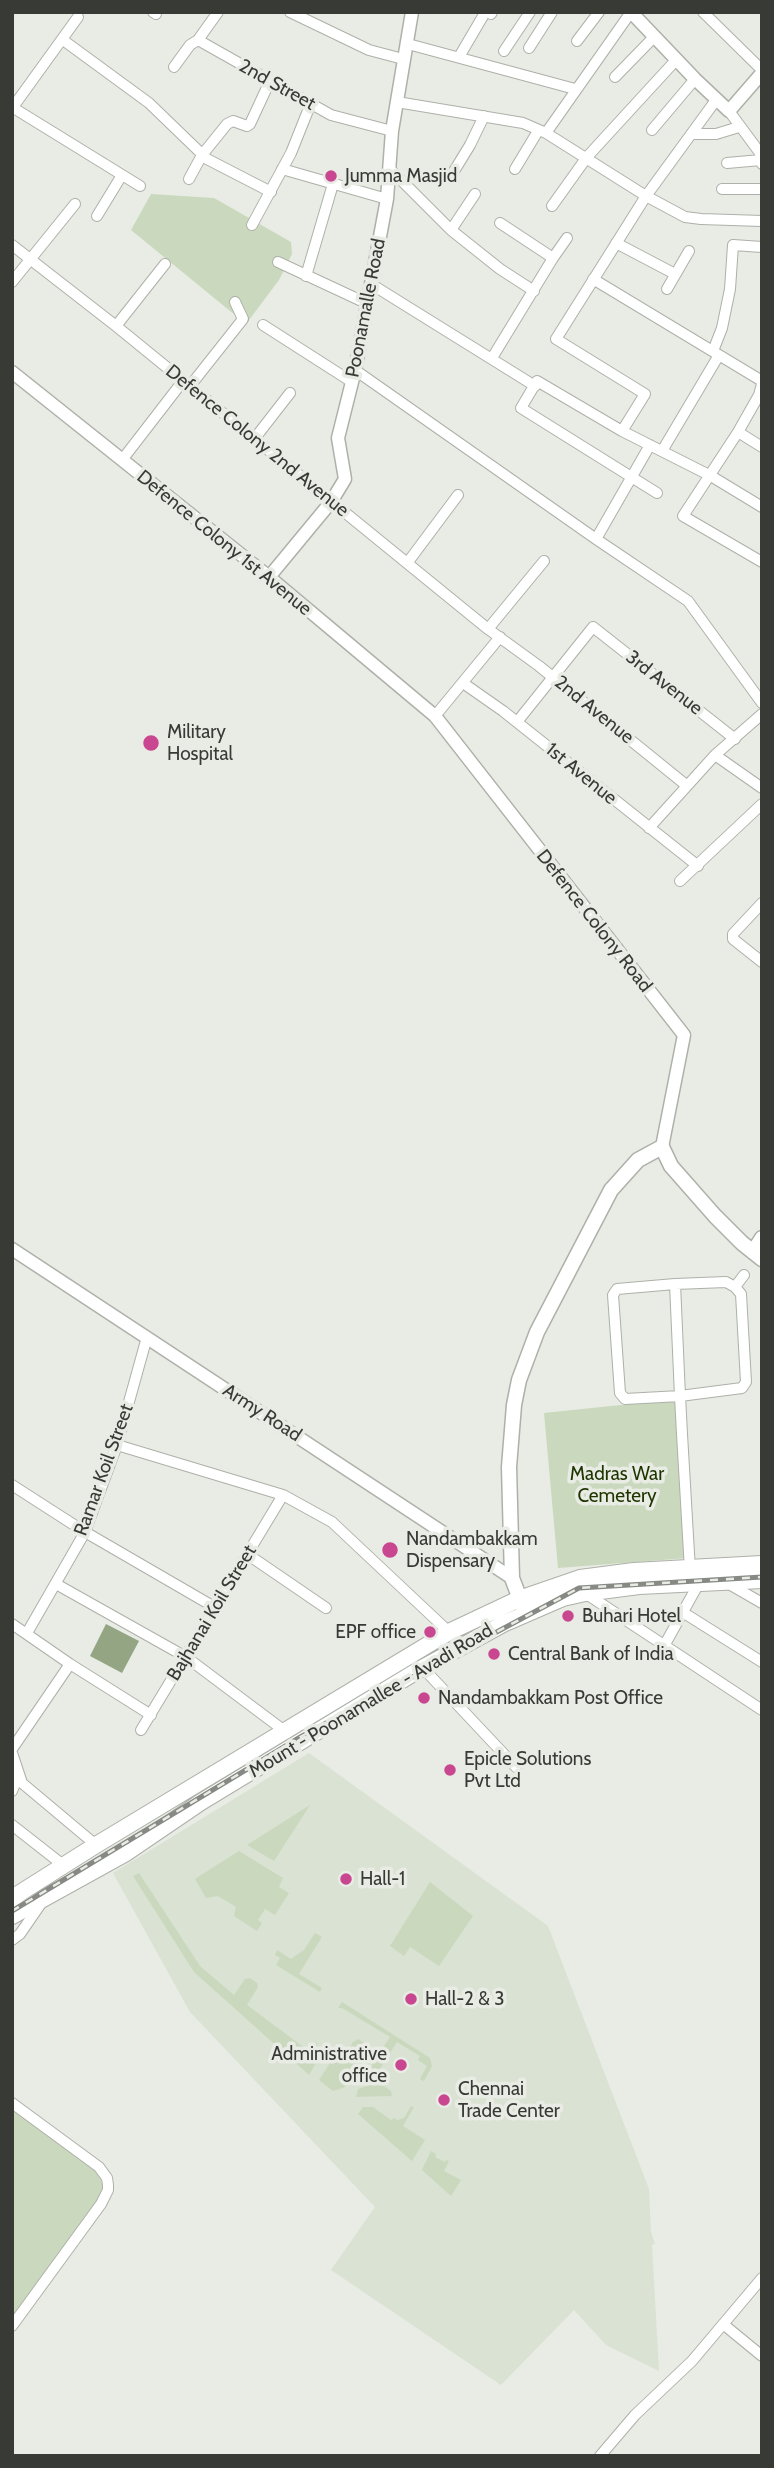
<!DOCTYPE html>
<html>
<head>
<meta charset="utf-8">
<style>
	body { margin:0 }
	#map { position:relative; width:774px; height:2468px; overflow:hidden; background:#e8ece4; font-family:Cabin,sans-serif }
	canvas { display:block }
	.frame { position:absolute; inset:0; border:14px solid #383a36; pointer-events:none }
</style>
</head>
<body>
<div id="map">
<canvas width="774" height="2468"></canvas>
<div class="frame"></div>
</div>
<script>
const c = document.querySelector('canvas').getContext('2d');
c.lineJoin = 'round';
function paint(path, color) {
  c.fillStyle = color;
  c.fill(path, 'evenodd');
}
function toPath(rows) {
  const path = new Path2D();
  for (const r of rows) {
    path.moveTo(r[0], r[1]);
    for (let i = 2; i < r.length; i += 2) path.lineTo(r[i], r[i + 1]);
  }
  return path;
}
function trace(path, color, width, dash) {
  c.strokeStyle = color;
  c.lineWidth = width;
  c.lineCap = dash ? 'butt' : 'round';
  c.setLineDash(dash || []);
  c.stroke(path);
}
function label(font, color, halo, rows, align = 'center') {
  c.font = font + ' Cabin,sans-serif';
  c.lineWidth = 7;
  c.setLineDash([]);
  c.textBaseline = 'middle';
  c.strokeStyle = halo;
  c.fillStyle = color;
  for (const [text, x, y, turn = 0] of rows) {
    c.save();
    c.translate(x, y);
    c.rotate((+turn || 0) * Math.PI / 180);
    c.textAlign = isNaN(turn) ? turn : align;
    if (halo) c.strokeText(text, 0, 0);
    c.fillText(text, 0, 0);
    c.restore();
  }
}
const built = toPath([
	[309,1753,548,1926,649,2189,651,2232,655,2244,652,2245,659,2371,606,2345,574,2310,501,2385,331,2270,375,2207,190,2012,113,1873]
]);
const green = toPath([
	[151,194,214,198,291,242,292,254,279,280,246,324,131,230],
	[678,1399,688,1558,558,1568,544,1413],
	[310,1805,274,1861,247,1845],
	[239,1851,283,1878,279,1887,289,1893,275,1915,265,1909,258,1920,262,1923,257,1931,234,1916,236,1907,218,1896,206,1898,195,1879],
	[139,1873,200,1966,234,1995,245,1979,250,1978,257,1983,258,1987,247,2005,310,2052,316,2042,321,2054,309,2075,194,1972,133,1876],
	[430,1882,473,1916,439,1966,410,1947,404,1956,390,1946],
	[315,1933,322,1937,299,1974,322,1988,320,1992,276,1965,280,1958,275,1955,277,1950,291,1959,304,1950],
	[342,2002,430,2058,432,2066,424,2081,420,2079,427,2066,418,2060,420,2056,397,2042,376,2075,372,2073,372,2064,390,2037,342,2008,338,2008],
	[358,2039,373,2048,364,2063,354,2060,350,2052,352,2043],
	[350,2059,361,2066,353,2079,343,2088,333,2091,319,2080,330,2063],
	[370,2085,384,2086,391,2091,392,2096,356,2097,358,2089],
	[411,2106,414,2107,403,2126,425,2140,412,2161,358,2114,363,2107,373,2107,391,2120,394,2118,397,2120,404,2118],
	[12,2108,95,2171,99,2175,103,2186,99,2199,12,2317],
	[431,2151,436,2154,435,2157,445,2162,446,2160,449,2161,444,2171,461,2180,451,2196,422,2170]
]);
const water = toPath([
	[106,1624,139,1641,122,1673,90,1656]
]);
const minor = toPath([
	[153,12,156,14],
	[218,12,198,40,331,115,392,131],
	[290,12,369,50,403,59],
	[703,12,762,70],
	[491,14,492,12],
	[63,40,149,103,207,159,271,192],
	[577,41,599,12],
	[408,44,575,89],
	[529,48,552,12],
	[504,51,530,12],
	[459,57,483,16],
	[174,67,190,45,198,40],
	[615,77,654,37],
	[397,102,523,123,546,133,646,196,685,217,701,219,762,221],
	[12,107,140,186],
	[13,107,78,17],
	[729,111,760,153,762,164],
	[652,130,695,79],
	[546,133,631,12],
	[691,134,716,134,739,127],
	[727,163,761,160],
	[282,169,387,199],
	[390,169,451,230,500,269,534,291],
	[515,169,538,131],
	[451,176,470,145,484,116],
	[189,179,202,155,227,124,233,121,247,126,250,124,270,81],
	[722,189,762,189],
	[552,206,587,157,676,60],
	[97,216,122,175],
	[252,225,291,153,311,103],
	[451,230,475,194],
	[616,243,675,274],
	[12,245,116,326,488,629,539,666,686,785],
	[553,258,567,238],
	[278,262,366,303],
	[306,276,333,184],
	[593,279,762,381],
	[12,282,75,204],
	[371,284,535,386],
	[667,289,689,251],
	[263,325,352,382],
	[116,326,165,264],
	[713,351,722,328,730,289,733,245,762,247],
	[492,358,553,258,500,223],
	[355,370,596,539,688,601,762,703],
	[762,384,759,395,738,432,683,516,762,562],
	[190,386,243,319,235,302],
	[622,431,645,394,556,339,646,196,716,100],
	[738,432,762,447],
	[255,438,290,393],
	[662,451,719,355],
	[122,460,183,381],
	[657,493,521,408,537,381,622,431,711,476,762,507],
	[596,539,650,445],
	[408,562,458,495],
	[488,629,544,561],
	[463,683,503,711,698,866],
	[435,716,500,637],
	[517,722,593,627,735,739],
	[715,755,762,788],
	[649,828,715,755,762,714],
	[680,881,762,804],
	[762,903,733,934,733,939,762,962],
	[675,1284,726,1282,735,1287,741,1294,746,1382,742,1388,680,1396,625,1399,620,1393,613,1295,617,1289,675,1284,680,1396,682,1434,690,1570],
	[735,1287,744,1275],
	[117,1445,283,1495,332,1522,449,1632],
	[12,1485,85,1532,216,1608],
	[247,1554,326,1608],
	[56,1584,186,1657,286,1732],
	[729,1584,762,1603],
	[585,1593,762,1710],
	[684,1613,762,1662],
	[12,1624,70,1664,151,1715],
	[27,1633,85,1532,117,1445,147,1337],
	[664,1646,699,1583],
	[422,1667,516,1767],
	[141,1730,283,1495],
	[12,1749,70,1664],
	[12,1753,22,1783,96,1845],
	[12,1791,19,1774],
	[12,1825,63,1865],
	[12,1940,20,1934,42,1902],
	[12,2103,99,2167,107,2178,108,2185,108,2190,101,2204,12,2326],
	[723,2324,762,2356],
	[600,2456,635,2415,692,2361,762,2278]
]);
const tertiary = toPath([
	[631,12,695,79,729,111,762,73],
	[12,372,269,577,435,716,684,1035,662,1147],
	[269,577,331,502,345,479,338,438,355,370,387,199,392,131,412,12],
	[12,1249,512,1578]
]);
const secondary = toPath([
	[753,1252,762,1238],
	[523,1607,512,1578,509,1467,514,1405,519,1380,537,1332,611,1190,638,1160,662,1147,671,1166,715,1216,742,1243,762,1259]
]);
const primary = toPath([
	[12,1898,96,1845,449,1632,519,1599,580,1578,634,1571,762,1564],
	[12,1916,126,1853,201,1802,417,1671,503,1624,563,1598,585,1593,639,1586,762,1580]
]);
const rail = toPath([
	[12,1911,302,1736,579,1588,762,1577]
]);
const markers = [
	[331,176,7,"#c94790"],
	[151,743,9,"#c94790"],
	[390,1550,9,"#c94790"],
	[568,1616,7,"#c94790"],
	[430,1632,7,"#c94790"],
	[494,1654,7,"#c94790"],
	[424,1698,7,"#c94790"],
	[450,1770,7,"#c94790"],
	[346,1879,7,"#c94790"],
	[411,1999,7,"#c94790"],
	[401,2065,7,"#c94790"],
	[444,2100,7,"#c94790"]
];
const streetNames = [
	["2nd Street",277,85,29],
	["Poonamalle Road",366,308,-79],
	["Defence Colony 2nd Avenue",257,441,39],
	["Defence Colony 1st Avenue",224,543,39],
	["3rd Avenue",664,683,38],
	["2nd Avenue",594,710,39],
	["1st Avenue",581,774,39],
	["Defence Colony Road",594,921,52],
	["Army Road",262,1413,33],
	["Ramar Koil Street",104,1470,-70],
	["Bajhanai Koil Street",212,1613,-59],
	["Mount - Poonamallee - Avadi Road",371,1701,-31]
];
const poiNames = [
	["Jumma Masjid",345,176],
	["Military",167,732],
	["Hospital",167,754],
	["Nandambakkam",406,1539],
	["Dispensary",406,1561],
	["Buhari Hotel",582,1616],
	["EPF office",416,1632,"right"],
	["Central Bank of India",508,1654],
	["Nandambakkam Post Office",438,1698],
	["Epicle Solutions",464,1759],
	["Pvt Ltd",464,1781],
	["Hall-1",360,1879],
	["Hall-2 & 3",425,1999],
	["Administrative",387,2054,"right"],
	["office",387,2076,"right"],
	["Chennai",458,2089],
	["Trade Center",458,2111]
];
const parkNames = [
	["Madras War",617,1474],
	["Cemetery",617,1496]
];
paint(built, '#dae2d3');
paint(green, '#cad9bd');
paint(water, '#94a584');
trace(minor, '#adb1a9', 12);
trace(tertiary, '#adb1a9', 15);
trace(secondary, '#adb1a9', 17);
trace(primary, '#adb1a9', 18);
trace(minor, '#fff', 10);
trace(tertiary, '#fff', 12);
trace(secondary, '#fff', 14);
trace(primary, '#fff', 16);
trace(rail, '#878984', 5);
trace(rail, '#e8ece4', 2.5, [8]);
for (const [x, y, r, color] of markers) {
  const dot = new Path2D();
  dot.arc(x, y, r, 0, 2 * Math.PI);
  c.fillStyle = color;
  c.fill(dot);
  trace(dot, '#e8ece4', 2.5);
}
label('19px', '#383a36', '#e8ece4', streetNames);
label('19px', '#383a36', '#e8ece4', poiNames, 'left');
label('19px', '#1f3500', '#e8ece4', parkNames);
</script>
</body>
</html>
